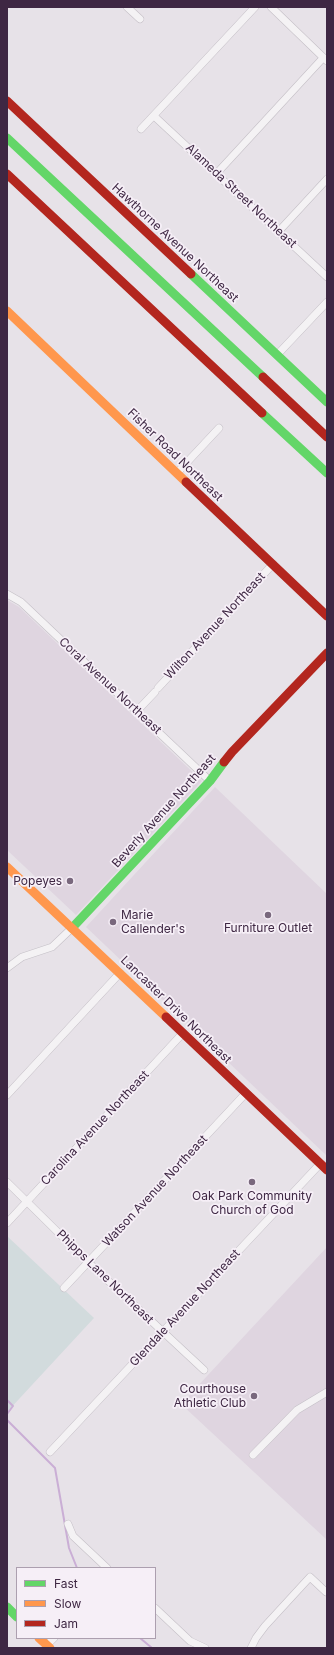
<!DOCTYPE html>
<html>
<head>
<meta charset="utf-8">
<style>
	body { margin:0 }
	#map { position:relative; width:334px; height:1655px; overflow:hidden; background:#e7e2e8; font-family:Inter,sans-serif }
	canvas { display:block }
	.frame { position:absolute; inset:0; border:8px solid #3e2743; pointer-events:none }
	.legend { position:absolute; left:16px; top:1567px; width:140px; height:72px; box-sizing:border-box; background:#f6eff7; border:1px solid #ac9faf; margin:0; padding:5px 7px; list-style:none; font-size:12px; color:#3e2743 }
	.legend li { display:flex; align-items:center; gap:8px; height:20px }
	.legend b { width:20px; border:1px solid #ac9faf }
</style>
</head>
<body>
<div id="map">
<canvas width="334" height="1655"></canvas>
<div class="frame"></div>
<ul class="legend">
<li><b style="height:5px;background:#63d668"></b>Fast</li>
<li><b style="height:5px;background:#ff974d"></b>Slow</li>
<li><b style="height:5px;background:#b3261e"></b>Jam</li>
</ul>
</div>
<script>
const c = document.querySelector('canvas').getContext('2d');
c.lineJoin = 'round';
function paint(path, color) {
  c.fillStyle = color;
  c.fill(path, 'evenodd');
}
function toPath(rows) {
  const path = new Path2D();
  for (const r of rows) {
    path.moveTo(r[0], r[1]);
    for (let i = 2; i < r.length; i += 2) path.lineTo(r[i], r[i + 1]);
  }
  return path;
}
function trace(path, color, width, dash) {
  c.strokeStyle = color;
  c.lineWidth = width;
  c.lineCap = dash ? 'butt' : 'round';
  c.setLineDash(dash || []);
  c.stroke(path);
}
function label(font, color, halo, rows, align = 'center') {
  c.font = font + ' Inter,sans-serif';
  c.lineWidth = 3.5;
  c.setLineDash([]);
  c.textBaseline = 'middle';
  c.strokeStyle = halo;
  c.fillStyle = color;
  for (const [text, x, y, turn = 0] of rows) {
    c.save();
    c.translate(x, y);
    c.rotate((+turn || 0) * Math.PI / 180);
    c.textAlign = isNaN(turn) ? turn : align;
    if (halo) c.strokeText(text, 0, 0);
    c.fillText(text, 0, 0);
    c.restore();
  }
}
const built = toPath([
	[7,600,19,607,202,781,76,915,7,850],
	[215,787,327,894,327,1156,86,927],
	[327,1247,327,1540,181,1404]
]);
const green = toPath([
	[7,1236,94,1318,7,1412]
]);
const stream = toPath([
	[7,1400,13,1406,7,1414],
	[7,1420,55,1468,69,1548,77,1568],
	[140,1638,152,1648]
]);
const street = toPath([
	[127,7,140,19],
	[271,7,327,61],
	[154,116,327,277],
	[141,129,255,7],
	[217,173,323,58],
	[279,231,327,179],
	[277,355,327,302],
	[177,473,219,428],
	[7,594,21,602,210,781],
	[158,688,273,564],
	[137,711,155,692],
	[7,968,22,957,52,947,72,928],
	[7,1095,120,973],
	[7,1182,88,1262,204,1370],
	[7,1223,183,1033],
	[64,1288,246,1093],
	[50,1452,320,1164],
	[253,1455,297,1410,327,1392],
	[68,1524,73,1536,107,1568],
	[155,1608,190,1641,205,1648],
	[47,1645,54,1638],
	[251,1648,256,1638,265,1626,310,1577,326,1592]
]);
const fast = toPath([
	[7,138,263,377],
	[191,274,327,402],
	[262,413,327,473],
	[72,928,210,781,224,762],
	[7,1607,17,1617]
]);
const slow = toPath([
	[7,311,186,482],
	[7,867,166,1017],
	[39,1638,50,1648]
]);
const jam = toPath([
	[7,101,191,274],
	[7,174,262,413],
	[263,377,327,437],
	[186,482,327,616],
	[224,762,232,752,327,653],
	[166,1017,327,1170]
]);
const markers = [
	[70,881,4,"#79687d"],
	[268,915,4,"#79687d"],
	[113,922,4,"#79687d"],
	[252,1182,4,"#79687d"],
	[254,1396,4,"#79687d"]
];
const streetNames = [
	["Alameda Street Northeast",241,196,43],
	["Hawthorne Avenue Northeast",175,243,43],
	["Fisher Road Northeast",175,455,44],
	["Wilton Avenue Northeast",215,626,-47],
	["Coral Avenue Northeast",110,686,43],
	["Beverly Avenue Northeast",164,811,-48],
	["Lancaster Drive Northeast",176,1010,44],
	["Carolina Avenue Northeast",95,1128,-47],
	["Watson Avenue Northeast",155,1191,-47],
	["Phipps Lane Northeast",105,1277,44],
	["Glendale Avenue Northeast",185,1308,-47]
];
const poiNames = [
	["Popeyes",62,881],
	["Marie",121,915,"left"],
	["Callender's",121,929,"left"],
	["Furniture Outlet",268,928,"center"],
	["Oak Park Community",252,1196,"center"],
	["Church of God",252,1210,"center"],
	["Courthouse",246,1389],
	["Athletic Club",246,1403]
];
paint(built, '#dfd5e0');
paint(green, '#d2dbdd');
trace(stream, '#caaed5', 2);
trace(street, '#c4bfc6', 8);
trace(street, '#f4f2f4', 7);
trace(fast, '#63d668', 9);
trace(slow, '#ff974d', 9);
trace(jam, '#b3261e', 9);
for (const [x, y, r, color] of markers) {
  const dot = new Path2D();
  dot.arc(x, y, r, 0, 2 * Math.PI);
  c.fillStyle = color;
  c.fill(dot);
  trace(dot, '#f6eff7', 1.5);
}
label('12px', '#3e2743', '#f6eff7', streetNames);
label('12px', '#3e2743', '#f6eff7', poiNames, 'right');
</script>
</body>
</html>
